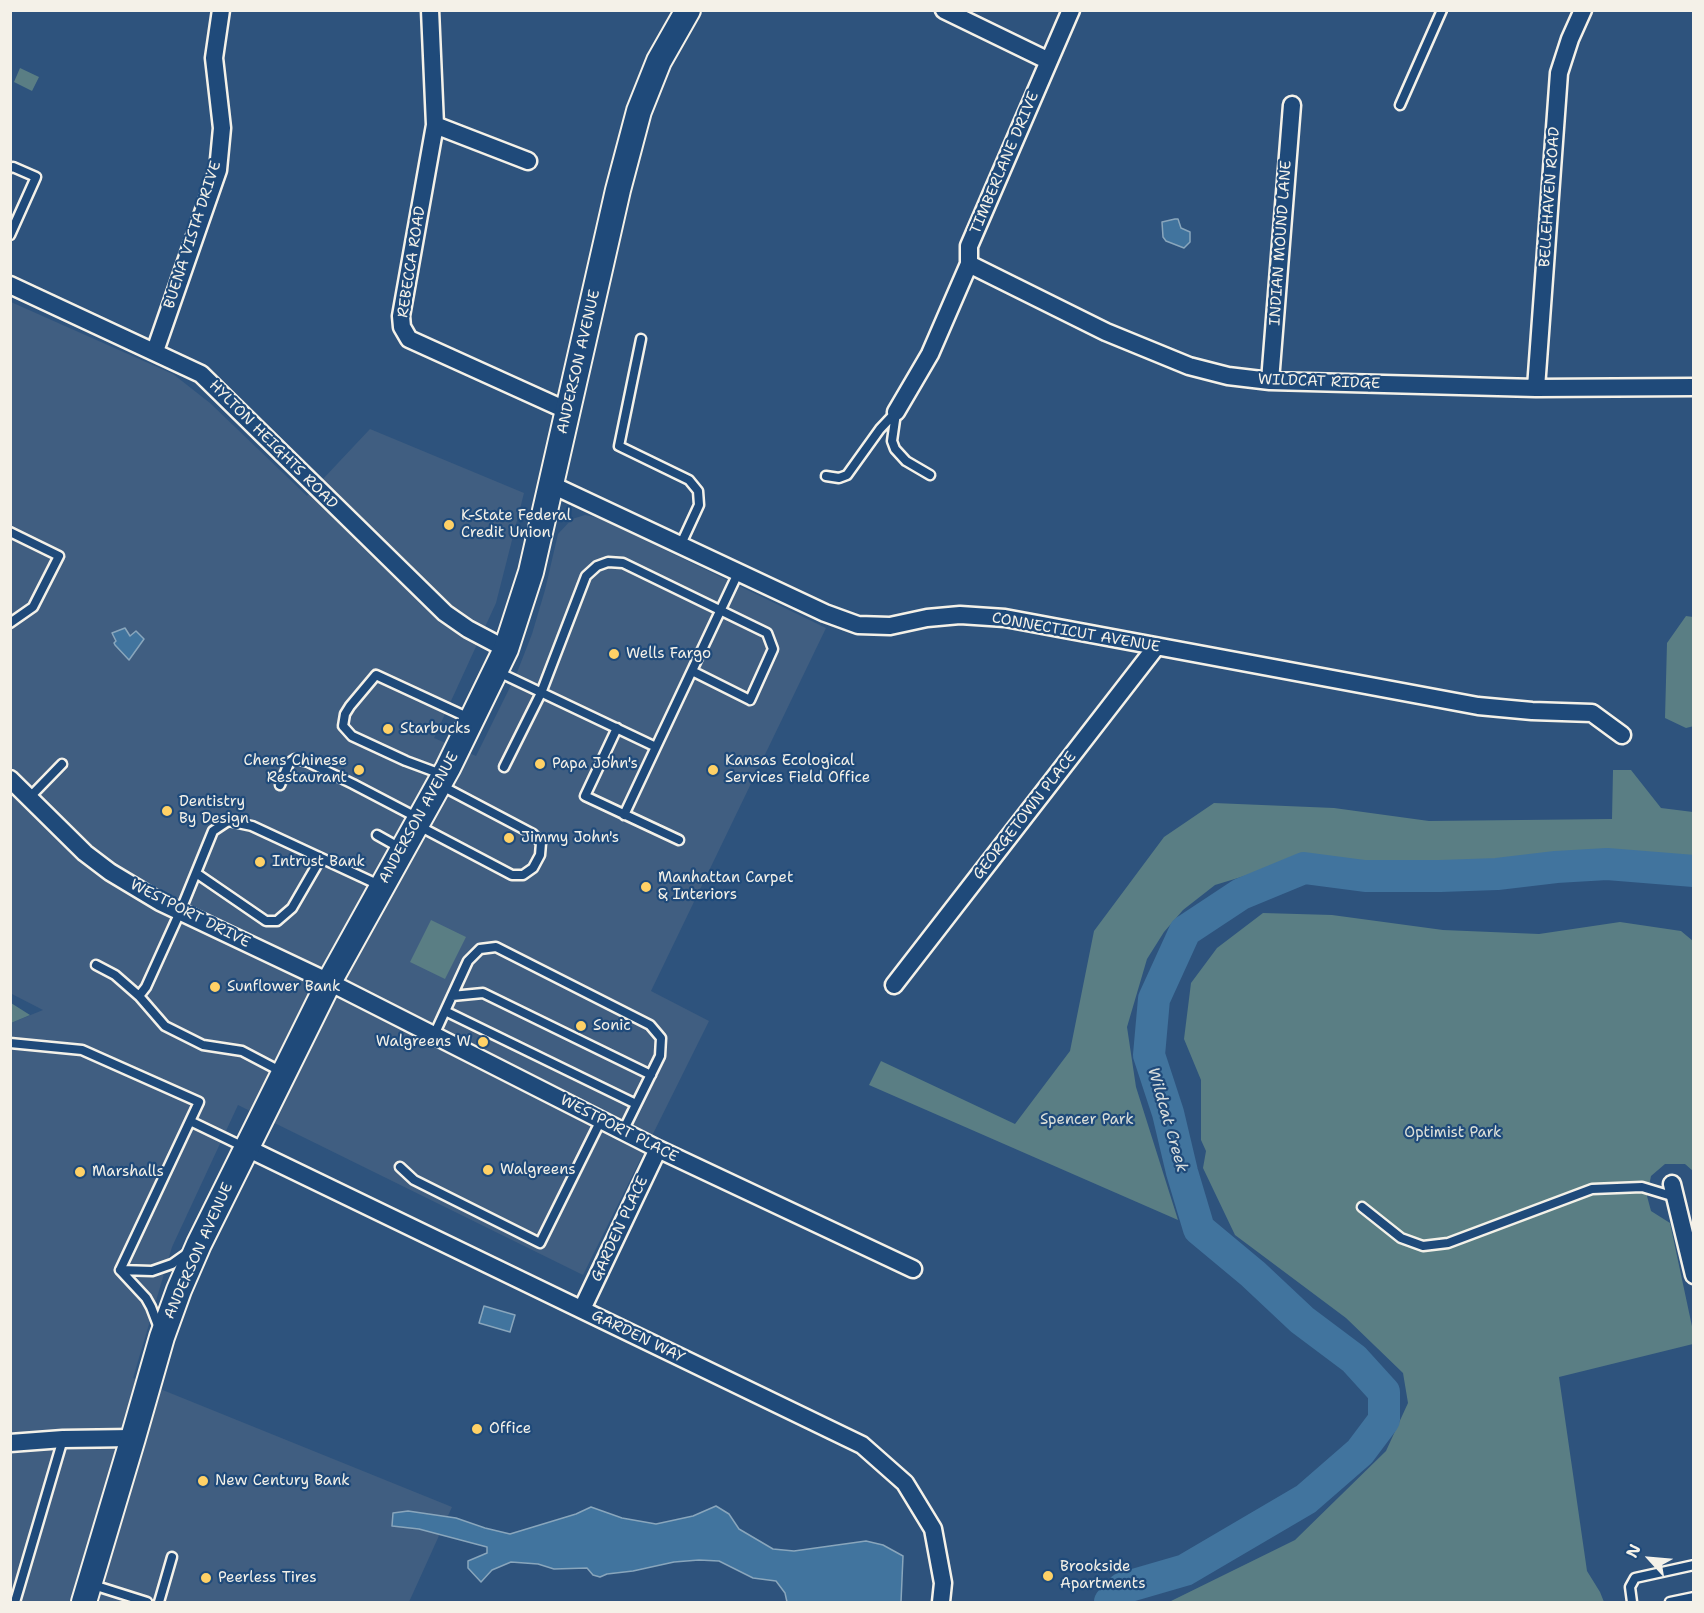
<!DOCTYPE html>
<html>
<head>
<meta charset="utf-8">
<style>
	body { margin:0 }
	#map { position:relative; width:1704px; height:1613px; overflow:hidden; background:#2e537d; font-family:"Shantell Sans",sans-serif }
	canvas { display:block }
	.frame { position:absolute; inset:0; border:12px solid #f4f1e8; pointer-events:none }
	.north { position:absolute; left:1620px; top:1529px; width:60px; height:60px; -webkit-text-stroke:4px #1f4a7a; paint-order:stroke; rotate:296deg; font-size:16px; font-weight:700; line-height:24px; text-align:center; color:#f4f1e8 }
	.north::after { content:''; display:block; margin:auto; width:21px; height:27px; background:#f4f1e8; clip-path:polygon(50% 0,100% 100%,50% 72%,0 100%) }
</style>
</head>
<body>
<div id="map">
<canvas width="1704" height="1613"></canvas>
<div class="frame"></div>
<div class="north">N</div>
</div>
<script>
const c = document.querySelector('canvas').getContext('2d');
c.lineJoin = 'round';
function paint(path, color) {
  c.fillStyle = color;
  c.fill(path, 'evenodd');
}
function toPath(rows) {
  const path = new Path2D();
  for (const r of rows) {
    path.moveTo(r[0], r[1]);
    for (let i = 2; i < r.length; i += 2) path.lineTo(r[i], r[i + 1]);
  }
  return path;
}
function trace(path, color, width, dash) {
  c.strokeStyle = color;
  c.lineWidth = width;
  c.lineCap = dash ? 'butt' : 'round';
  c.setLineDash(dash || []);
  c.stroke(path);
}
function label(font, color, halo, rows, align = 'center') {
  c.font = font + ' "Shantell Sans",sans-serif';
  c.lineWidth = 4.5;
  c.setLineDash([]);
  c.textBaseline = 'middle';
  c.strokeStyle = halo;
  c.fillStyle = color;
  for (const [text, x, y, turn = 0] of rows) {
    c.save();
    c.translate(x, y);
    c.rotate((+turn || 0) * Math.PI / 180);
    c.textAlign = isNaN(turn) ? turn : align;
    if (halo) c.strokeText(text, 0, 0);
    c.fillText(text, 0, 0);
    c.restore();
  }
}
const built = toPath([
	[11,302,173,374,210,403,307,496,370,429,524,493,496,603,434,738,476,756,516,675,532,634,545,590,558,534,572,519,585,515,599,518,826,628,651,991,709,1021,583,1275,238,1105,172,1247,133,1378,452,1507,409,1602,11,1602,11,1023,43,1010,10,993]
]);
const green = toPath([
	[20,68,39,77,32,91,14,82],
	[1686,616,1693,617,1694,726,1686,728,1665,718,1667,643],
	[1613,770,1631,770,1661,808,1693,812,1693,858,1648,858,1591,852,1470,862,1377,864,1306,860,1264,870,1215,885,1183,910,1164,932,1147,959,1127,1027,1136,1087,1178,1220,869,1085,881,1061,1015,1124,1070,1051,1094,931,1164,837,1214,803,1334,808,1429,821,1612,819],
	[1263,913,1332,915,1443,930,1539,934,1620,922,1681,931,1693,941,1693,1171,1685,1164,1665,1164,1651,1176,1647,1196,1651,1211,1670,1223,1693,1331,1693,1344,1559,1377,1587,1571,1600,1592,1604,1602,1169,1602,1295,1540,1386,1451,1408,1403,1403,1373,1346,1318,1235,1235,1203,1168,1206,1151,1201,1140,1201,1080,1184,1039,1191,983,1217,948],
	[431,920,466,937,445,979,410,962],
	[10,1003,11,1003,30,1015,11,1023]
]);
const water = toPath([
	[1175,219,1178,219,1181,228,1190,232,1190,242,1184,248,1166,241,1163,237,1162,222,1175,219],
	[125,628,130,636,136,631,144,639,129,660,115,645,114,643,116,641,112,633,125,628],
	[484,1306,515,1315,510,1332,479,1323,484,1306],
	[716,1506,729,1514,739,1529,773,1549,794,1551,866,1541,883,1545,903,1556,901,1602,787,1602,785,1593,776,1581,753,1578,719,1561,699,1560,674,1562,633,1571,607,1574,600,1577,593,1575,587,1568,554,1569,538,1564,511,1562,492,1570,481,1582,468,1568,468,1561,487,1553,487,1547,419,1529,392,1526,393,1513,408,1511,456,1518,485,1528,510,1534,576,1514,591,1507,622,1518,656,1524,693,1516,716,1506]
]);
const river = toPath([
	[1110,1602,1123,1588,1185,1570,1306,1499,1360,1452,1384,1420,1384,1392,1354,1359,1302,1320,1253,1274,1199,1229,1182,1172,1168,1113,1149,1055,1154,999,1185,931,1241,894,1304,868,1365,876,1440,876,1497,874,1556,867,1607,864,1694,871]
]);
const lane = toPath([
	[1400,105,1442,10],
	[10,168,13,167,36,177,10,235],
	[641,339,619,446,689,480,698,491,699,505,681,544],
	[896,413,892,441,895,449,906,461,930,475],
	[826,476,839,478,847,475,880,429,896,412],
	[10,532,59,556,33,607,10,623],
	[496,671,656,747,739,571],
	[617,728,585,796,679,840],
	[504,767,541,693,586,576,597,566,608,562,623,563,767,633,773,649,750,700,692,671],
	[441,774,406,761,352,736,343,726,345,714,350,706,376,675,469,718],
	[280,785,289,763,295,759,308,762,353,784,418,818],
	[29,798,62,764],
	[624,815,656,747],
	[417,825,512,875,523,875,533,868,540,855,541,843,533,834,442,786],
	[377,835,402,849],
	[196,873,266,921,277,921,292,908,321,858],
	[96,965,115,975,139,996,146,987,180,912,213,831,228,821,252,826,379,885],
	[139,996,165,1026,203,1045,242,1051,282,1072],
	[452,996,483,993,651,1075],
	[445,1011,636,1104],
	[434,1035,468,961,480,949,496,947,650,1025,661,1038,660,1056,623,1131],
	[10,1043,82,1050,199,1102,120,1270],
	[190,1121,244,1147],
	[400,1167,414,1180,540,1243,601,1120],
	[1362,1207,1401,1238,1423,1246,1448,1243,1592,1189,1642,1187,1675,1197],
	[120,1270,152,1271,172,1264,189,1252],
	[120,1270,146,1298,151,1307,159,1328],
	[90,1584,147,1602],
	[15,1602,63,1439],
	[159,1602,172,1557],
	[1632,1602,1630,1587,1635,1578,1694,1565],
	[1670,1602,1694,1597]
]);
const street = toPath([
	[430,10,435,125,401,316,402,327,409,339,568,411],
	[944,10,1049,61],
	[435,125,528,161],
	[969,264,1106,332,1189,366,1228,376,1270,381,1536,388,1694,387],
	[10,285,201,374,445,613,468,629,506,649],
	[155,351,218,170,222,128,214,58,221,10],
	[1270,381,1292,105],
	[1536,388,1559,73,1570,39,1583,10],
	[896,412,930,354,969,264,969,246,1071,10],
	[550,484,825,613,858,625,890,626,927,618,960,615,1005,618,1478,706,1532,711,1592,713,1622,735],
	[10,779,85,853,110,872,160,902,329,982,658,1149,913,1269],
	[894,985,1156,647],
	[247,1148,862,1445,905,1483,933,1529,943,1583,941,1602],
	[1672,1184,1694,1275],
	[582,1309,658,1149],
	[10,1443,63,1439,133,1438]
]);
const secondary = toPath([
	[84,1602,133,1438,162,1337,179,1290,199,1244,329,982,448,768,506,649,531,572,618,190,639,111,659,61,688,10]
]);
const markers = [
	[449,525,6,"#ffd166"],
	[614,654,6,"#ffd166"],
	[388,729,6,"#ffd166"],
	[540,764,6,"#ffd166"],
	[359,770,6,"#ffd166"],
	[713,770,6,"#ffd166"],
	[167,811,6,"#ffd166"],
	[509,838,6,"#ffd166"],
	[260,862,6,"#ffd166"],
	[646,887,6,"#ffd166"],
	[215,987,6,"#ffd166"],
	[581,1026,6,"#ffd166"],
	[483,1042,6,"#ffd166"],
	[488,1170,6,"#ffd166"],
	[80,1172,6,"#ffd166"],
	[477,1429,6,"#ffd166"],
	[203,1481,6,"#ffd166"],
	[1048,1576,6,"#ffd166"],
	[206,1578,6,"#ffd166"]
];
const streetNames = [
	["TIMBERLANE DRIVE",1005,163,-67],
	["BELLEHAVEN ROAD",1550,197,-86],
	["BUENA VISTA DRIVE",193,235,-72],
	["INDIAN MOUND LANE",1281,243,-86],
	["REBECCA ROAD",412,262,-81],
	["ANDERSON AVENUE",579,362,-77],
	["WILDCAT RIDGE",1319,382,2],
	["HYLTON HEIGHTS ROAD",273,445,45],
	["CONNECTICUT AVENUE",1076,633,10],
	["GEORGETOWN PLACE",1025,816,-52],
	["ANDERSON AVENUE",419,818,-61],
	["WESTPORT DRIVE",190,914,27],
	["WESTPORT PLACE",619,1129,27],
	["GARDEN PLACE",620,1229,-65],
	["ANDERSON AVENUE",199,1251,-66],
	["GARDEN WAY",638,1337,26]
];
const poiNames = [
	["K-State Federal",461,516],
	["Credit Union",461,533],
	["Wells Fargo",626,654],
	["Starbucks",400,729],
	["Chens Chinese",347,761,"right"],
	["Restaurant",347,778,"right"],
	["Kansas Ecological",725,761],
	["Services Field Office",725,778],
	["Papa John's",552,764],
	["Dentistry",179,802],
	["By Design",179,819],
	["Jimmy John's",521,838],
	["Intrust Bank",272,862],
	["Manhattan Carpet",658,878],
	["& Interiors",658,895],
	["Sunflower Bank",227,987],
	["Sonic",593,1026],
	["Walgreens W",471,1042,"right"],
	["Walgreens",500,1170],
	["Marshalls",92,1172],
	["Office",489,1429],
	["New Century Bank",215,1481],
	["Brookside",1060,1567],
	["Apartments",1060,1584],
	["Peerless Tires",218,1578]
];
const parkNames = [
	["Spencer Park",1087,1120],
	["Optimist Park",1453,1133]
];
const waterNames = [
	["Wildcat Creek",1167,1120,74]
];
paint(built, '#405e81');
paint(green, '#5a7e84');
paint(water, '#41749e');
trace(water, '#89a6bc', 1.5);
trace(river, '#41749e', 32);
trace(lane, '#f4f1e8', 13);
trace(street, '#f4f1e8', 21);
trace(secondary, '#f4f1e8', 28);
trace(lane, '#1f4a7a', 8);
trace(street, '#1f4a7a', 16);
trace(secondary, '#1f4a7a', 24);
for (const [x, y, r, color] of markers) {
  const dot = new Path2D();
  dot.arc(x, y, r, 0, 2 * Math.PI);
  c.fillStyle = color;
  c.fill(dot);
  trace(dot, '#1f4a7a', 2);
}
label('15px', '#f4f1e8', '#1f4a7a', streetNames);
label('15px', '#f4f1e8', '#1f4a7a', poiNames, 'left');
label('15px', '#dde0d9', '#1f4a7a', parkNames);
label('italic 16px', '#d9dedd', '#1f4a7a', waterNames);
</script>
</body>
</html>
